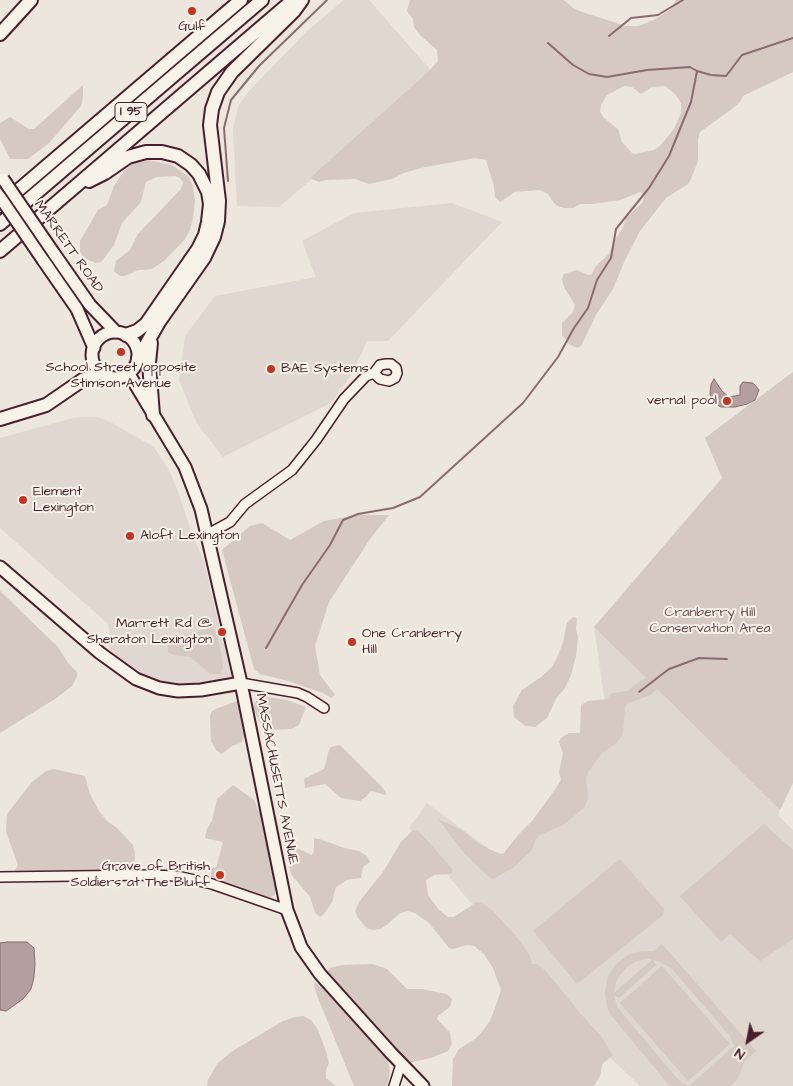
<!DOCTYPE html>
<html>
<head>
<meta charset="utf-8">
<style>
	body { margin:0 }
	#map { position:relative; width:793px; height:1086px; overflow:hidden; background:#ece6dd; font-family:"Architects Daughter",sans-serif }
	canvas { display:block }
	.north { position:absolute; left:723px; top:1016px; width:50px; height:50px; -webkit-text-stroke:4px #f7f3e8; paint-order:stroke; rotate:213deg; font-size:14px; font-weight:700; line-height:20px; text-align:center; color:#4a1f2b }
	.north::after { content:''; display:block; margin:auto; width:18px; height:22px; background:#4a1f2b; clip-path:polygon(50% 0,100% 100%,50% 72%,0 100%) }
</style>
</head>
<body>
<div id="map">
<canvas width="793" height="1086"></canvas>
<div class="north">N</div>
</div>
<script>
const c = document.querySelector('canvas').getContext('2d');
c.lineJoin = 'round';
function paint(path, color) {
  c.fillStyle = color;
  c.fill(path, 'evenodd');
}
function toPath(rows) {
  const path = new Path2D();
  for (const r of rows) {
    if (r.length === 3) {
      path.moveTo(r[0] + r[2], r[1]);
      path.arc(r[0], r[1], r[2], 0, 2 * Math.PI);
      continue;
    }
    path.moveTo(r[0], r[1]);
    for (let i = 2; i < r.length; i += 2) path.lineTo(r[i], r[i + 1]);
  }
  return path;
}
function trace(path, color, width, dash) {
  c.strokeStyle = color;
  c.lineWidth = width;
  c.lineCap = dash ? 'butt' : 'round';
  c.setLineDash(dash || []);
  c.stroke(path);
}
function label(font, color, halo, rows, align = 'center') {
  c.font = font + ' "Architects Daughter",sans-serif';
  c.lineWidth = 4;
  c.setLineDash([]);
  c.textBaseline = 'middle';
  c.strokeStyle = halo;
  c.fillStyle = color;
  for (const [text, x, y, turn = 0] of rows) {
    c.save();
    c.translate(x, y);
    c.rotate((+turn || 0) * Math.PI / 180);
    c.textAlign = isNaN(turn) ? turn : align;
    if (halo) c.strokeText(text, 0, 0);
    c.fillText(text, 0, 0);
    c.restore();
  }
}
const built = toPath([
	[344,0,369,0,434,74,279,207,237,206,233,130,238,106,249,91,306,32],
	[452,203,502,222,388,341,367,341,352,374,331,403,223,457,197,424,179,380,185,336,215,296,316,277,302,241,354,213],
	[84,417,98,417,112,423,154,447,170,472,179,494,191,531,204,562,232,679,204,684,179,684,158,680,131,667,109,649,110,636,108,624,0,528,0,438,73,418],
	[594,627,780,810,778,815,793,830,793,1086,640,1086,555,1005,409,828,427,803,509,864,610,737]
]);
const green = toPath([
	[410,0,564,0,573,8,582,12,626,26,638,26,654,20,671,9,676,0,793,0,793,72,743,96,740,102,733,108,700,132,698,139,698,161,691,179,688,184,666,198,640,231,625,260,613,289,596,315,581,346,577,348,569,344,562,335,562,323,573,312,575,305,564,287,562,279,564,274,577,270,588,275,592,274,595,267,609,254,615,240,622,229,627,217,642,203,644,197,642,193,640,192,620,200,592,204,580,204,573,208,564,208,558,206,554,203,548,194,540,190,515,192,500,202,495,197,494,186,486,160,475,158,421,168,404,173,392,179,369,184,355,179,326,180,319,182,310,178,428,72,438,61,437,50,420,35,414,27,413,19,407,11],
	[624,86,632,87,641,94,652,87,665,86,675,94,681,103,681,113,674,129,660,146,654,150,635,154,632,153,622,142,618,129,604,118,600,112,601,105,607,95],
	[83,85,83,96,81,106,49,143,28,159,10,159,0,139,0,123,10,117,29,129,34,129],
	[147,160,172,165,189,177,193,186,195,202,193,218,190,230,185,239,165,260,152,269,139,270,125,276,120,276,114,271,116,261,130,250,138,234,181,189,183,182,180,178,175,176,157,177,146,182,141,202,122,223,114,245,101,262,96,263,84,258,80,252,80,241,98,210,107,205,114,186,124,171,134,163],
	[793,372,793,783,780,810,657,689,651,695,628,703,625,707,623,732,621,737,615,744,602,753,588,772,586,778,588,798,584,808,563,825,540,835,536,839,532,850,513,868,493,879,489,877,464,853,438,819,462,830,475,841,489,849,498,853,503,854,519,834,532,821,556,788,561,780,559,772,563,753,559,742,561,738,569,733,580,733,581,705,588,701,607,699,612,693,628,691,634,685,646,678,594,627,722,478,705,438],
	[357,515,389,515,370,539,329,602,315,646,320,675,335,695,331,698,323,693,288,681,260,674,254,669,222,550,250,526,262,523,290,540,324,521],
	[0,591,58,647,68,663,77,672,77,676,72,686,55,699,0,733],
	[573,617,577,618,576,629,578,637,576,656,571,675,565,688,556,699,547,718,535,727,526,726,514,717,513,706,522,690,541,677,552,667,557,658,563,642,567,623],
	[212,627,217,634,221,652,223,668,220,674,211,674,190,657,174,655,168,652,168,645,173,638,179,635,195,633,205,628],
	[268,697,287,700,306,707,299,725,291,729,270,730,262,725,254,711,254,704,258,698],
	[237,701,241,703,246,731,244,737,241,743,232,746,222,754,216,750,211,741,210,716,212,711,216,709],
	[340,745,382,787,386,793,386,795,372,791,369,792,367,796,360,801,341,798,325,784,305,788,304,779,324,769,329,750,331,747],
	[54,769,85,776,90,794,99,811,107,821,117,828,133,845,135,853,134,870,14,872,18,865,6,832,7,814,32,782,46,771],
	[233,785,254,800,266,827,277,887,275,894,272,897,264,897,210,880,212,867,216,868,223,842,205,838,207,829,212,821,217,799],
	[764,824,793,850,793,939,760,961,730,934,721,942,680,896],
	[413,830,419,832,426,839,452,869,452,872,450,874,434,875,426,880,428,895,439,910,448,917,454,917,477,902,483,904,492,910,515,935,529,954,532,964,537,964,546,971,580,1013,601,1036,612,1054,612,1056,602,1064,600,1076,594,1086,452,1086,453,1059,459,1049,475,1039,481,1033,490,1021,495,1008,501,990,493,968,484,954,474,946,467,945,452,949,449,948,429,923,415,913,408,911,400,913,388,924,380,929,373,930,368,929,364,925,358,918,355,911,359,902,383,872,401,842],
	[314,838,322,840,344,848,359,851,367,856,370,862,363,867,361,878,347,880,336,887,332,902,324,914,320,917,315,913,310,897,291,874,288,860,289,849,292,846,312,855,314,851],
	[620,859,664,909,663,915,577,984,533,931],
	[662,944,756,1051,744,1062,738,1078,731,1086,670,1086,610,1014,607,1007,605,992,607,979,611,971,616,964,628,955,641,951,654,951],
	[649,959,652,960,614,993,616,982,621,974,628,966,637,961],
	[653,960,660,962,671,968,730,1036,734,1046,689,1086,682,1083,675,1076,617,1007,614,995,619,998,656,965],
	[373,964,387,969,407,989,422,989,447,994,452,999,450,1007,438,1016,437,1019,450,1033,452,1044,448,1051,431,1058,408,1063,327,972,330,968,342,965],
	[662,966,730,1044,688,1081,620,1003],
	[315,982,322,987,386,1057,389,1065,390,1072,387,1086,354,1086,316,993,314,985],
	[304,1016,312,1021,318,1030,326,1051,329,1063,326,1070,326,1078,336,1086,207,1086,208,1080,217,1064,231,1052,283,1021,295,1017]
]);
const water = toPath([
	[714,379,722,391,729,397,740,395,740,386,743,382,753,383,759,390,755,400,747,404,735,407,721,407,715,404,710,394,711,384,714,379],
	[7,942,27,942,34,948,35,964,34,977,31,989,23,999,6,1011,0,1010,0,943,7,942]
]);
const stream = toPath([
	[609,36,631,18,658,15,683,0],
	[548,43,573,65,589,74,607,77,647,70,690,67,697,71],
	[228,181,224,128,231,100,259,66,327,0],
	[266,648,302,585,330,545,343,520,358,514,393,508,420,497,523,403,558,357,574,328,588,308,597,280,611,258,616,229,649,188,669,156,691,102,697,71,711,75,726,76,742,55,793,38],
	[639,692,669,669,699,658,727,659]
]);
const minor = toPath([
	[208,534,230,522,245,504,292,470,316,440,344,399,366,376,374,373,380,379,389,381,395,378,397,373,396,368,391,364,386,364,380,365,374,373],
	[241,683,298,693,307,697,324,708],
	[0,877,149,875,177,876,212,884,287,910],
	[394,1086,401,1064]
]);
const major = toPath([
	[53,252,90,305,116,332],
	[43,260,77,309,94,348],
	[115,355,23],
	[129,374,185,467,201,509,241,683,287,910,297,936,301,947,320,974,391,1053,423,1086],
	[0,567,100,653,136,679,159,688,178,691,201,690,241,683]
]);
const highway = toPath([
	[0,34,31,0],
	[89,181,105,173,128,157,146,152,162,152,178,156,191,165,199,174,208,192,210,204,208,222,205,235,198,249,146,324,137,331,126,335],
	[0,206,241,0],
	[0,224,262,0],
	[0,251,293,0],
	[151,343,149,363,153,415],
	[138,359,159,322,204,258,214,237,218,221,219,201,210,125,212,109,218,92,232,72,294,11,302,0],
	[0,419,46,405,84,379,100,373]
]);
const majorBridge = toPath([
	[3,179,53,252],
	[0,197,43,260]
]);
const markers = [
	[192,11,5,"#c8321e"],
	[121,352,5,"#c8321e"],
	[271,369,5,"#c8321e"],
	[727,401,5,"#c8321e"],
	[23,500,5,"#c8321e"],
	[130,536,5,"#c8321e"],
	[222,632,5,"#c8321e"],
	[352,642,5,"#c8321e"],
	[220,875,5,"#c8321e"]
];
const shields = [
	[131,112,32]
];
const shieldNames = [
	["I 95",131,112]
];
const poiNames = [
	["Gulf",192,27,"center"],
	["School Street opposite",121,368,"center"],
	["Stimson Avenue",121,384,"center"],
	["BAE Systems",281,369],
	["vernal pool",717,401,"right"],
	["Element",33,492],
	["Lexington",33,508],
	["Aloft Lexington",140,536],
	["Marrett Rd @",212,624,"right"],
	["Sheraton Lexington",212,640,"right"],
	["One Cranberry",362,634],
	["Hill",362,650],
	["Grave of British",210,867,"right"],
	["Soldiers at The Bluff",210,883,"right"]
];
const streetNames = [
	["MARRETT ROAD",68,247,55],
	["MASSACHUSETTS AVENUE",276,779,79]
];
const parkNames = [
	["Cranberry Hill",710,613],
	["Conservation Area",710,629]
];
paint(built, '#e0d7d0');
paint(green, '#d5c9c2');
paint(water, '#b39f9d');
trace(water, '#896c6f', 1);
trace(stream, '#896c6f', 2);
trace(minor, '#4a1f2b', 12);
trace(major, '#4a1f2b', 15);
trace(highway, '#4a1f2b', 16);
trace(minor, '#f7f3e8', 9);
trace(major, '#f7f3e8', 11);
trace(highway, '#f7f3e8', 12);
trace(majorBridge, '#4a1f2b', 15, []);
trace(majorBridge, '#f7f3e8', 11);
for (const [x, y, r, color] of markers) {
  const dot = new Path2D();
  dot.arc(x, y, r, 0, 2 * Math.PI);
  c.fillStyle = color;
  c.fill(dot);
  trace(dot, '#f7f3e8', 2);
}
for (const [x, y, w] of shields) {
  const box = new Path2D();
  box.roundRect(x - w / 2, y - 9.5, w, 19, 4);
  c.fillStyle = '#f7f3e8';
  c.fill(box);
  trace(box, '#4a1f2b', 1);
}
label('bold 12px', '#4a1f2b', null, shieldNames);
label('14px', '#4a1f2b', '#f7f3e8', poiNames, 'left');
label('14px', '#4a1f2b', '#f7f3e8', streetNames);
label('14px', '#6d4a51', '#f7f3e8', parkNames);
</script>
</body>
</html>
